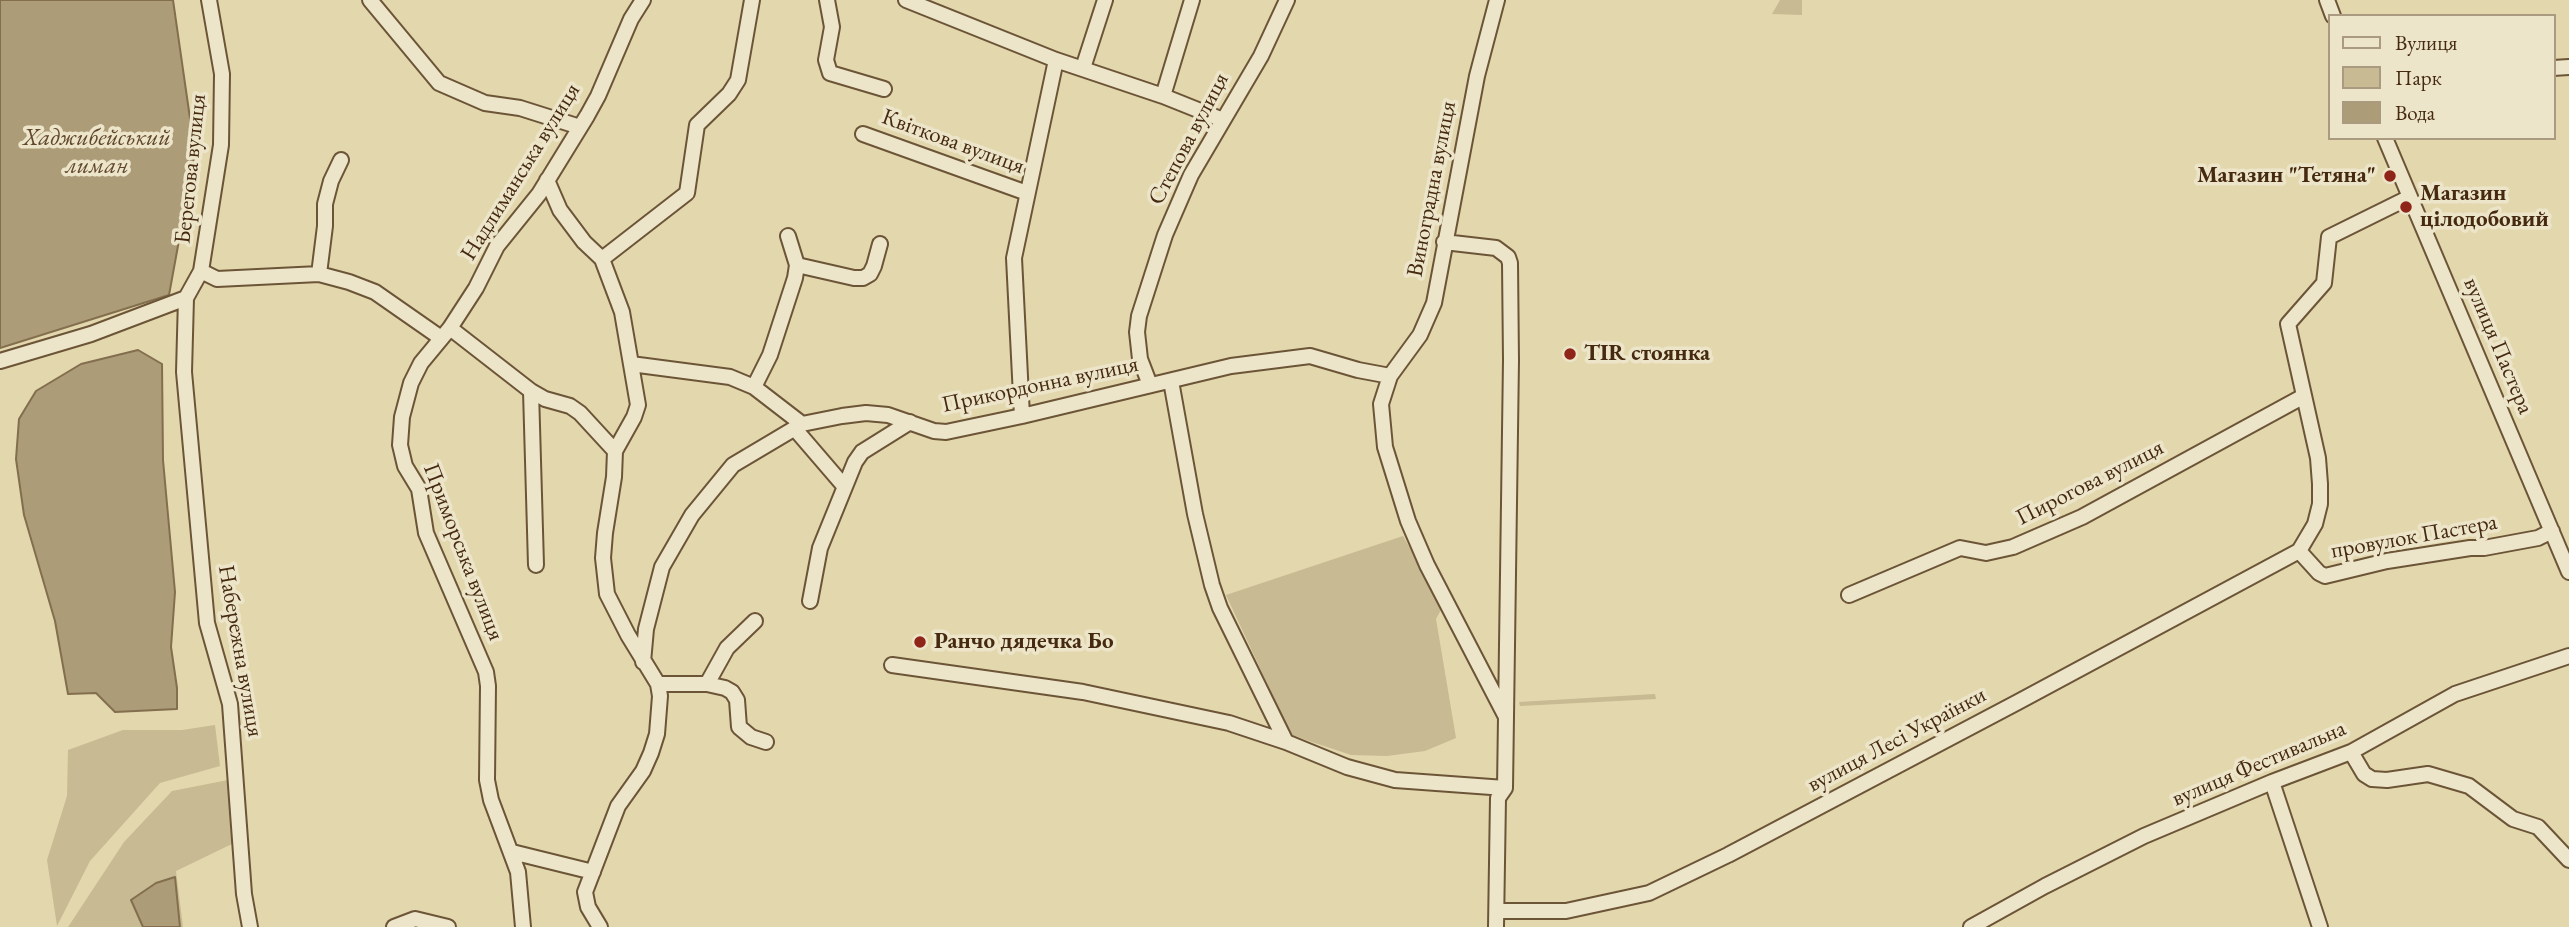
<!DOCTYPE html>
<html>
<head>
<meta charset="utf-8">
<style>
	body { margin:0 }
	#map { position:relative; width:2569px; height:927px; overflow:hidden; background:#e3d7ad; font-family:"EB Garamond",serif }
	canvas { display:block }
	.legend { position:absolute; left:2328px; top:14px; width:228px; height:126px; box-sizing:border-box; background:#ede5ca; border:2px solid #aa9a80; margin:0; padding:9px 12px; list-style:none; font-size:21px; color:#452a10 }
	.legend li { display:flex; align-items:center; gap:14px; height:35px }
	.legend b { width:35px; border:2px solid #aa9a80 }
</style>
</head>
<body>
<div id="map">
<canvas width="2569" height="927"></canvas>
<ul class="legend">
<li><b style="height:9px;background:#ede5ca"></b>Вулиця</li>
<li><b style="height:19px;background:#c8ba92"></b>Парк</li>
<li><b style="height:19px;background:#ad9c78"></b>Вода</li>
</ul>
</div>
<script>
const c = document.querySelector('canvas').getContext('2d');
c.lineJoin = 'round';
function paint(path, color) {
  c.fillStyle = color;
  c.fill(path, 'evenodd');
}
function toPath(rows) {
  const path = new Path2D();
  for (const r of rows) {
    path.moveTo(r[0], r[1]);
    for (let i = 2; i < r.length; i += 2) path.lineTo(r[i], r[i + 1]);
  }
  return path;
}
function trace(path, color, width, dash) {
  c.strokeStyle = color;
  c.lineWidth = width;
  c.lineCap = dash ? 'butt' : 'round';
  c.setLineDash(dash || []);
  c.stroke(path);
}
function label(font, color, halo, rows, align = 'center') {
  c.font = font + ' "EB Garamond",serif';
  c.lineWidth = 7;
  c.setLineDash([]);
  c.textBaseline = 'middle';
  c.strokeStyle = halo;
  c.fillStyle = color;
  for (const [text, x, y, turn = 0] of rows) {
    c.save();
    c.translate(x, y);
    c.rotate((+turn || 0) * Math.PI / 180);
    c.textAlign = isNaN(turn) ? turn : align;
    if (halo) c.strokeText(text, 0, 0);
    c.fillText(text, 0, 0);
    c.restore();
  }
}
const green = toPath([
	[1780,0,1802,0,1802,15,1772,14],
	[1403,536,1443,606,1436,619,1456,738,1425,751,1387,756,1351,755,1291,735,1226,595],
	[1655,694,1656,699,1520,706,1519,702],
	[215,725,220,766,160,783,90,861,57,926,47,860,67,796,68,750,123,730,182,730],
	[228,780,234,843,176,871,183,927,68,927,124,842,172,791]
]);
const water = toPath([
	[0,0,173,0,195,153,169,295,0,348,0,0],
	[138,350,162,364,163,460,175,592,171,647,177,688,177,709,115,712,96,693,68,694,55,621,24,515,16,459,19,419,36,391,81,364,138,350],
	[175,877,180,927,143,927,131,900,156,883,175,877]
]);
const minor = toPath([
	[370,0,439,83,485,103,520,108,580,127],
	[827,0,832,27,826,60,830,73,884,89],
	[906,0,1056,60,1163,96,1223,120],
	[1497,0,1477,76,1434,303,1420,335,1390,376,1381,404,1385,447,1408,521,1427,565,1505,715],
	[2327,0,2333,16],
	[1083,68,1105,0],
	[2553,68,2569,67],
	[1163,96,1192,0],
	[863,134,1027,193],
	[2385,138,2569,572],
	[547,180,560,210,584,242,602,259],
	[2410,197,2329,237,2324,283,2288,324,2318,458,2320,484,2320,504,2315,524,2299,551,2319,573,2325,576,2387,561,2470,548,2484,548,2538,538,2552,531],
	[1444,242,1496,248,1508,257,1510,263,1511,360,1505,788,1498,798,1496,927],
	[797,265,854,278,863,278,870,274,874,266,880,244],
	[201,271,217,279,319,274,349,282,375,292,441,338],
	[319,274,325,226,325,204,331,181,341,160],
	[186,298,184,372,207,623,230,704,244,894,250,927],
	[186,298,201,271,221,145,222,74,209,0],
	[450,328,531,391,545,399,570,406,580,413,615,451,614,477,605,533,603,558,607,594,628,635,658,684,660,696,657,734,651,753,643,771,618,806,585,892,588,907,600,927],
	[0,361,91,334,186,298],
	[631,364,730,377,754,387,802,424,842,416,866,413,888,415,934,431,946,432,1022,416,1231,366,1310,356,1358,370,1390,376],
	[1171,381,1195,514,1212,585,1220,608,1286,742],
	[1150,385,1140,359,1137,332,1139,316,1165,235,1191,175,1261,56,1287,0],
	[754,387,770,355,795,278,797,265,788,236],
	[531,391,536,565],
	[1022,416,1014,258,1056,60],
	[795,429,844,486],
	[615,451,634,417,638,405,622,312,602,259,687,193,697,125,729,94,738,80,752,0],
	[1849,595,1960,548,1986,553,2013,547,2082,517,2304,396],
	[810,601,820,548,855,462,862,452,910,422],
	[643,662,646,629,662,567,692,515,733,465,802,424],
	[892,665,1083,692,1229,723,1286,742,1347,767,1395,780,1505,788],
	[658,684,707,684,725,688,732,692,737,700,739,727,751,737,766,742],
	[707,684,727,648,755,621],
	[2351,752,2364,774,2372,779,2387,780,2428,774,2469,786,2513,819,2538,827,2569,860],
	[2272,782,2320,927],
	[512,852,593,872],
	[1497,911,1566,911,1649,893,1728,855,2018,702,2299,551],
	[394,927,415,919,448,927],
	[523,927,518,872,491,800,487,780,488,686,486,672,426,533,419,489,405,466,400,445,402,417,411,383,421,363,450,328,476,288,497,246,539,194,587,116,598,96,631,19,643,0],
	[1971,927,2045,886,2144,836,2272,782,2351,752,2455,694,2569,656]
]);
const markers = [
	[2390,176,7,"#8f2418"],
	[2406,207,7,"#8f2418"],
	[1570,354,7,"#8f2418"],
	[920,642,7,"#8f2418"]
];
const streetNames = [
	["Степова вулиця",1189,139,-62],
	["Квіткова вулиця",953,142,20],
	["Берегова вулиця",191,169,-84],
	["Надлиманська вулиця",521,172,-58],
	["Виноградна вулиця",1432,189,-79],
	["вулиця Пастера",2498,346,67],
	["Прикордонна вулиця",1040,385,-12],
	["Пирогова вулиця",2090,483,-27],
	["провулок Пастера",2414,537,-10],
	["Приморська вулиця",463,552,69],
	["Набережна вулиця",240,651,80],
	["вулиця Лесі Українки",1897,740,-28],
	["вулиця Фестивальна",2259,764,-23]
];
const poiNames = [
	["Магазин \"Тетяна\"",2376,176,"right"],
	["Магазин",2420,194],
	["цілодобовий",2420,220],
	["TIR стоянка",1584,354],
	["Ранчо дядечка Бо",934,642]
];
const waterNames = [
	["Хаджибейський",97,138],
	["лиман",97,166]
];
paint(green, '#c8ba92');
paint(water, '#ad9c78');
trace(water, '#836e4e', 2);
trace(minor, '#6c5537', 18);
trace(minor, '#ede5ca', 14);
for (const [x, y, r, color] of markers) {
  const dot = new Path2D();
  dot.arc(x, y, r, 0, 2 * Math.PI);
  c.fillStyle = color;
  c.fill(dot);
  trace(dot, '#ede5ca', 2.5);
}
label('23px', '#452a10', '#ede5ca', streetNames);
label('bold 23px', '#452a10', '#ede5ca', poiNames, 'left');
label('italic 24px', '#5f462a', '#ede5ca', waterNames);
</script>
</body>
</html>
